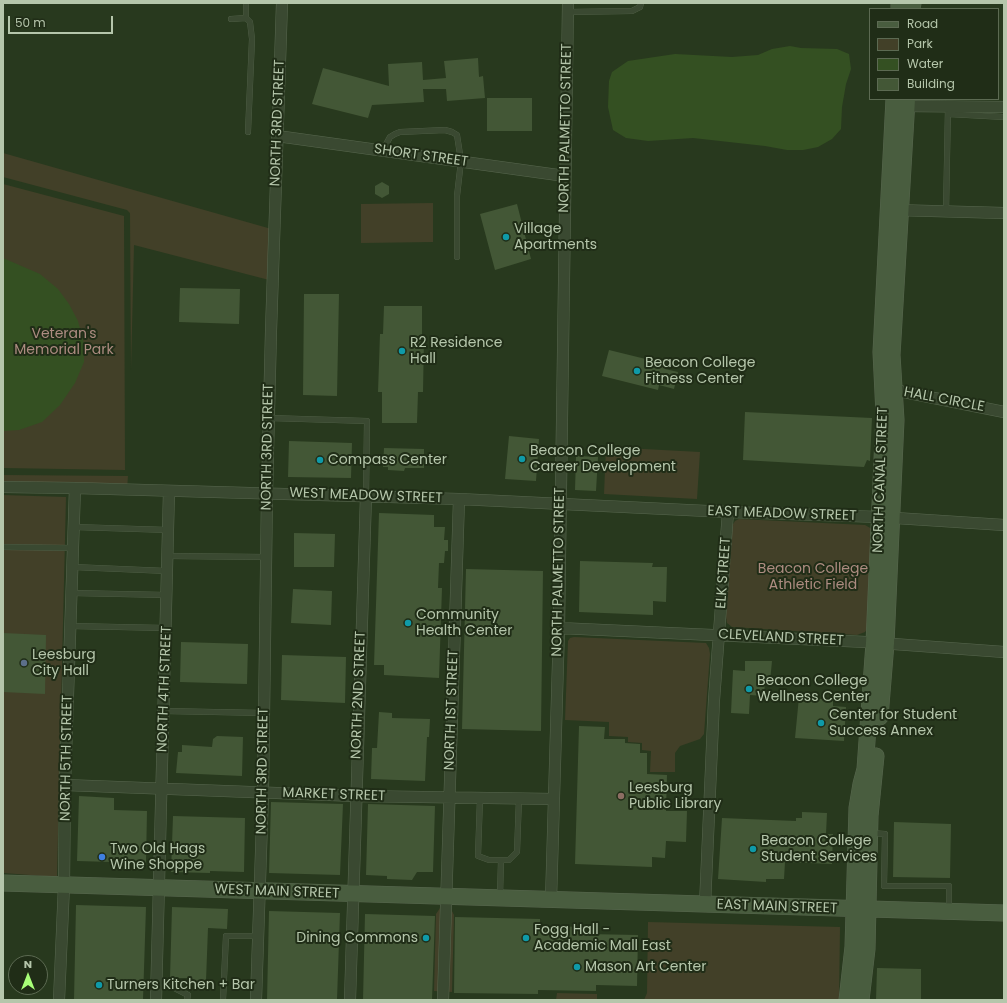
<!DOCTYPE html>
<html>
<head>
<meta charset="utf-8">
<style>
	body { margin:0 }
	#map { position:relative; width:1007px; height:1003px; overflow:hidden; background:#28391e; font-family:Poppins,sans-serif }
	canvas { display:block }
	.frame { position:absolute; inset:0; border:4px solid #b5c6ab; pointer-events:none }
	.legend { position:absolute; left:869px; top:8px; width:130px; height:92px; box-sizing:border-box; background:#202d17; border:1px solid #5c6a52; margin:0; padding:5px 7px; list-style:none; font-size:12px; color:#b5c6ab }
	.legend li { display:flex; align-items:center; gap:8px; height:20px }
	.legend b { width:20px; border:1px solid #5c6a52 }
	.north { position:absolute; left:8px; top:955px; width:40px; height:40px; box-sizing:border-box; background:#202d17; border:1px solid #5c6a52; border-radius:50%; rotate:0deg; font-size:11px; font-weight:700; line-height:16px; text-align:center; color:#b5c6ab }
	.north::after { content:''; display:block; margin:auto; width:14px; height:18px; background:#a7ff77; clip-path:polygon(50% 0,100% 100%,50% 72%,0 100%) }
	.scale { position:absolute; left:8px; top:16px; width:105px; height:18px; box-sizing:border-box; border:2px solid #b5c6ab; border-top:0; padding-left:5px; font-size:12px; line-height:14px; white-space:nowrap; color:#b5c6ab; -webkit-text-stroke:3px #202d17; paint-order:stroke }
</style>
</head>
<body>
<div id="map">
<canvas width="1007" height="1003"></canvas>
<div class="frame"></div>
<ul class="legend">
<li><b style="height:5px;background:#495d3f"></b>Road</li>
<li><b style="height:11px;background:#424028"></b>Park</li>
<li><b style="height:11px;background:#345022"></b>Water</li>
<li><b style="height:11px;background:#435736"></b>Building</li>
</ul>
<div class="north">N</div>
<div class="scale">50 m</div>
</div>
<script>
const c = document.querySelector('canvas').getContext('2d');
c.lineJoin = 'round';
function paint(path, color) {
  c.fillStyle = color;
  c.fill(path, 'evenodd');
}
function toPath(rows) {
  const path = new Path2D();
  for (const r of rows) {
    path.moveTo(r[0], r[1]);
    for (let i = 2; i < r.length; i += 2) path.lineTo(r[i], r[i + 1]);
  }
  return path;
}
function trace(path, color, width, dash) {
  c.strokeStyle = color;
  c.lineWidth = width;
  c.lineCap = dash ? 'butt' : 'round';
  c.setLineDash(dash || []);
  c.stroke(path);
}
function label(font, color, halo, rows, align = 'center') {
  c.font = font + ' Poppins,sans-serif';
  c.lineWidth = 4;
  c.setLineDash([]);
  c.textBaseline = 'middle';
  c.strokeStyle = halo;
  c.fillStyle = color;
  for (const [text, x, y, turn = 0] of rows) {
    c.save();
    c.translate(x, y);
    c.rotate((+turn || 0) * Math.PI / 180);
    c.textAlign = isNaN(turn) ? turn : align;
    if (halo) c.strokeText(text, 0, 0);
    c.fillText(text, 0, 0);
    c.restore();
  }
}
const green = toPath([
	[3,153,275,230,273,281,134,245,131,370,130,213,127,210,3,177],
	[3,184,124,216,125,470,3,468],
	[433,203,433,242,361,243,361,204],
	[606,447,700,452,697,499,604,494],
	[3,475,128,476,127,489,3,484],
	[3,495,66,497,57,877,3,873],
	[739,519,865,525,872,529,869,626,865,632,857,635,732,627,727,623,726,617,732,526,735,521],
	[574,637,706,643,709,648,710,654,704,734,700,739,680,746,675,753,675,772,650,772,651,751,642,750,642,743,628,742,628,737,609,736,609,722,565,720,568,641,570,638],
	[445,906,451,909,454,915,452,992,434,991,436,914,440,908],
	[648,922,840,927,839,1000,644,1000,647,993],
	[557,993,597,994,597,1000,556,1000]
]);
const water = toPath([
	[790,46,801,48,837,49,849,54,851,69,846,84,842,107,841,129,832,139,818,147,803,150,787,150,765,146,693,138,648,141,626,138,613,130,608,107,609,81,612,72,628,61,675,54,732,57,758,55,772,49],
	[3,258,40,274,58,289,69,304,78,321,84,343,84,362,75,383,60,405,42,422,19,430,3,431]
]);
const building = toPath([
	[478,58,479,77,483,76,485,98,447,101,446,89,423,89,424,102,372,105,368,118,312,104,323,68,389,86,388,64,422,62,423,80,446,78,444,61],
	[487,98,532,98,532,131,487,131],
	[382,182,389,186,389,194,382,198,375,194,375,186],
	[517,204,531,259,495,270,480,214],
	[180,288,240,289,239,324,179,322],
	[304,294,339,294,337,396,303,395],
	[384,306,422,306,422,336,424,336,423,392,418,392,417,423,382,423,382,392,378,392,380,334,383,334],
	[609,350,666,364,665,369,678,372,674,389,659,385,658,390,602,376],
	[745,412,872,418,870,461,867,460,864,467,743,460],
	[509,436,539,439,536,481,505,479],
	[289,441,352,443,351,478,288,477],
	[384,448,424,449,424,468,405,468,404,471,388,470,388,467,383,467],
	[576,456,598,457,596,491,575,490],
	[379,513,434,515,434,527,445,527,444,540,448,540,448,551,445,551,444,563,439,563,438,588,442,588,439,678,384,675,384,665,374,665],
	[294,533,335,534,334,567,294,567],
	[580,561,653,563,652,567,667,567,666,602,653,601,653,615,579,612],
	[466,569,543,571,541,731,462,729],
	[293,589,332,591,331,625,291,623],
	[3,633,46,635,45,694,3,692],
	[181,642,248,644,247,684,180,682],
	[282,655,346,657,345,703,281,700],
	[745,661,772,661,770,682,765,682,764,696,750,695,749,714,731,713,733,670,745,671],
	[799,697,833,700,833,706,846,707,844,741,795,738],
	[379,712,392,713,392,718,430,719,429,737,427,737,425,781,371,779,372,748,377,748],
	[579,726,605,727,604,739,625,739,625,743,640,744,640,753,647,753,647,774,667,775,666,811,687,811,686,842,666,841,665,858,652,857,652,867,575,864],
	[217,736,243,737,242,776,176,773,178,752,182,752,182,745,212,747,213,739],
	[79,796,114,798,114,810,147,811,146,863,77,861],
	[271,802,343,804,340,875,269,873],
	[368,804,435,806,433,872,417,872,412,880,387,879,387,876,366,875],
	[802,812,827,813,826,834,833,834,832,864,785,862,784,879,766,879,766,882,718,879,722,818,796,821,796,818,802,818],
	[173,816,245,818,244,872,210,871,210,873,171,872],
	[894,822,951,824,950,878,893,877],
	[76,905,146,907,143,1000,74,1000],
	[172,907,228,909,227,929,208,928,206,981,190,981,190,978,170,978],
	[269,911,340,913,337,1000,267,1000],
	[365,914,435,916,432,1000,363,1000],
	[455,917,540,919,540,926,586,927,586,934,638,935,637,986,596,985,596,991,538,990,538,994,454,993],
	[877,968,921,969,921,1000,876,1000]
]);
const lane = toPath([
	[568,12,632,11,640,7,641,3],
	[246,18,250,22,252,39,248,132],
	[231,19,246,18,246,3],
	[948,114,1004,117],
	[383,150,390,137,395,134,400,132,445,130,452,132,457,135,461,161,457,196,457,257],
	[946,212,948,107],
	[269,418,367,421,366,496],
	[74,527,169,530],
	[3,547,73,548],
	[168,556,266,557],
	[73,567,167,571],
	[72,593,167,595],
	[70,626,166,628],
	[164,711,264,713],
	[480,798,478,856,489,860,509,860,517,852,519,798],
	[871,833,885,834,884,886,949,886,949,911],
	[500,896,501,860],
	[157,979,188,995,187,1000],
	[223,1000,226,936,259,936]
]);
const street = toPath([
	[900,106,1004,107],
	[277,136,565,176],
	[895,210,1004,213],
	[889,389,1004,412],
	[3,487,75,488,459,499,728,512,880,517,1004,525],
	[559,628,866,642,1004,652],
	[65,785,356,796,554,799],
	[551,900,559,628,568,3],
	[705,905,714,700,728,512],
	[59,1000,64,885,65,785,75,488],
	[156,1000,169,491],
	[256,1000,263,792,267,493,271,331,282,3],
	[350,1000,366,496],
	[443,1000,459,499]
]);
const secondary = toPath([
	[899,9,899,3],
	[912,9,913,3],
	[880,717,886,643,896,420,892,355,907,99],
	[3,883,1004,913],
	[847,1000,853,947,857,808,861,784,865,769,874,643,884,414,881,352,894,99],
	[861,1000,867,949,870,816,876,756]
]);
const markers = [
	[506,237,4,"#0f9aa8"],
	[402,351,4,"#0f9aa8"],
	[637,371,4,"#0f9aa8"],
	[522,459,4,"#0f9aa8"],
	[320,460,4,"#0f9aa8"],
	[408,623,4,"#0f9aa8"],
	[24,663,4,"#5c6f8a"],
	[749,689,4,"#0f9aa8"],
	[821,723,4,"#0f9aa8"],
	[621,796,4,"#8d6e63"],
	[753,849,4,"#0f9aa8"],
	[102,857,4,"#3f7fe0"],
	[426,938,4,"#0f9aa8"],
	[526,938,4,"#0f9aa8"],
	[577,967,4,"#0f9aa8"],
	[99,985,4,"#0f9aa8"]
];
const streetNames = [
	["NORTH 3RD STREET",278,123,-88],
	["NORTH PALMETTO STREET",566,128,-89],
	["SHORT STREET",421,156,8],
	["HALL CIRCLE",944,400,11],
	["NORTH 3RD STREET",268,447,-89],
	["NORTH CANAL STREET",881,480,-88],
	["WEST MEADOW STREET",366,496,2],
	["EAST MEADOW STREET",782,514,2],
	["NORTH PALMETTO STREET",559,572,-89],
	["ELK STREET",724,573,-86],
	["CLEVELAND STREET",781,638,3],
	["NORTH 4TH STREET",165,689,-88],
	["NORTH 2ND STREET",359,695,-88],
	["NORTH 1ST STREET",452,710,-88],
	["NORTH 5TH STREET",67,758,-89],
	["NORTH 3RD STREET",263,771,-89],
	["MARKET STREET",334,795,2],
	["WEST MAIN STREET",277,892,2],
	["EAST MAIN STREET",777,907,2]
];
const poiNames = [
	["Village",514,229],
	["Apartments",514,245],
	["R2 Residence",410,343],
	["Hall",410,359],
	["Beacon College",645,363],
	["Fitness Center",645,379],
	["Beacon College",530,451],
	["Career Development",530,467],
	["Compass Center",328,460],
	["Community",416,615],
	["Health Center",416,631],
	["Leesburg",32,655],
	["City Hall",32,671],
	["Beacon College",757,681],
	["Wellness Center",757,697],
	["Center for Student",829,715],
	["Success Annex",829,731],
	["Leesburg",629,788],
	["Public Library",629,804],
	["Beacon College",761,841],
	["Student Services",761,857],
	["Two Old Hags",110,849],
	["Wine Shoppe",110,865],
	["Fogg Hall -",534,930],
	["Academic Mall East",534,946],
	["Dining Commons",418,938,"right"],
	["Mason Art Center",585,967],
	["Turners Kitchen + Bar",107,985]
];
const parkNames = [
	["Veteran's",64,334],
	["Memorial Park",64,350],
	["Beacon College",813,569],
	["Athletic Field",813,585]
];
paint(green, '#424028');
paint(water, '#345022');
paint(building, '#435736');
trace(lane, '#58674f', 6);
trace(street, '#58674f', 12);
trace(secondary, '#58674f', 17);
trace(lane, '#3a4931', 5.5);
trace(street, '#3a4931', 11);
trace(secondary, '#495d3f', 16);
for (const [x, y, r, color] of markers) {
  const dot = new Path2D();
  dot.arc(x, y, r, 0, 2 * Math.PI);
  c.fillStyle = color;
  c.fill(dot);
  trace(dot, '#202d17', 1.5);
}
label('14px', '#b5c6ab', '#202d17', streetNames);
label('14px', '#b5c6ab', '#202d17', poiNames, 'left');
label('14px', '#ad8c81', '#202d17', parkNames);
</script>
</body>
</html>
